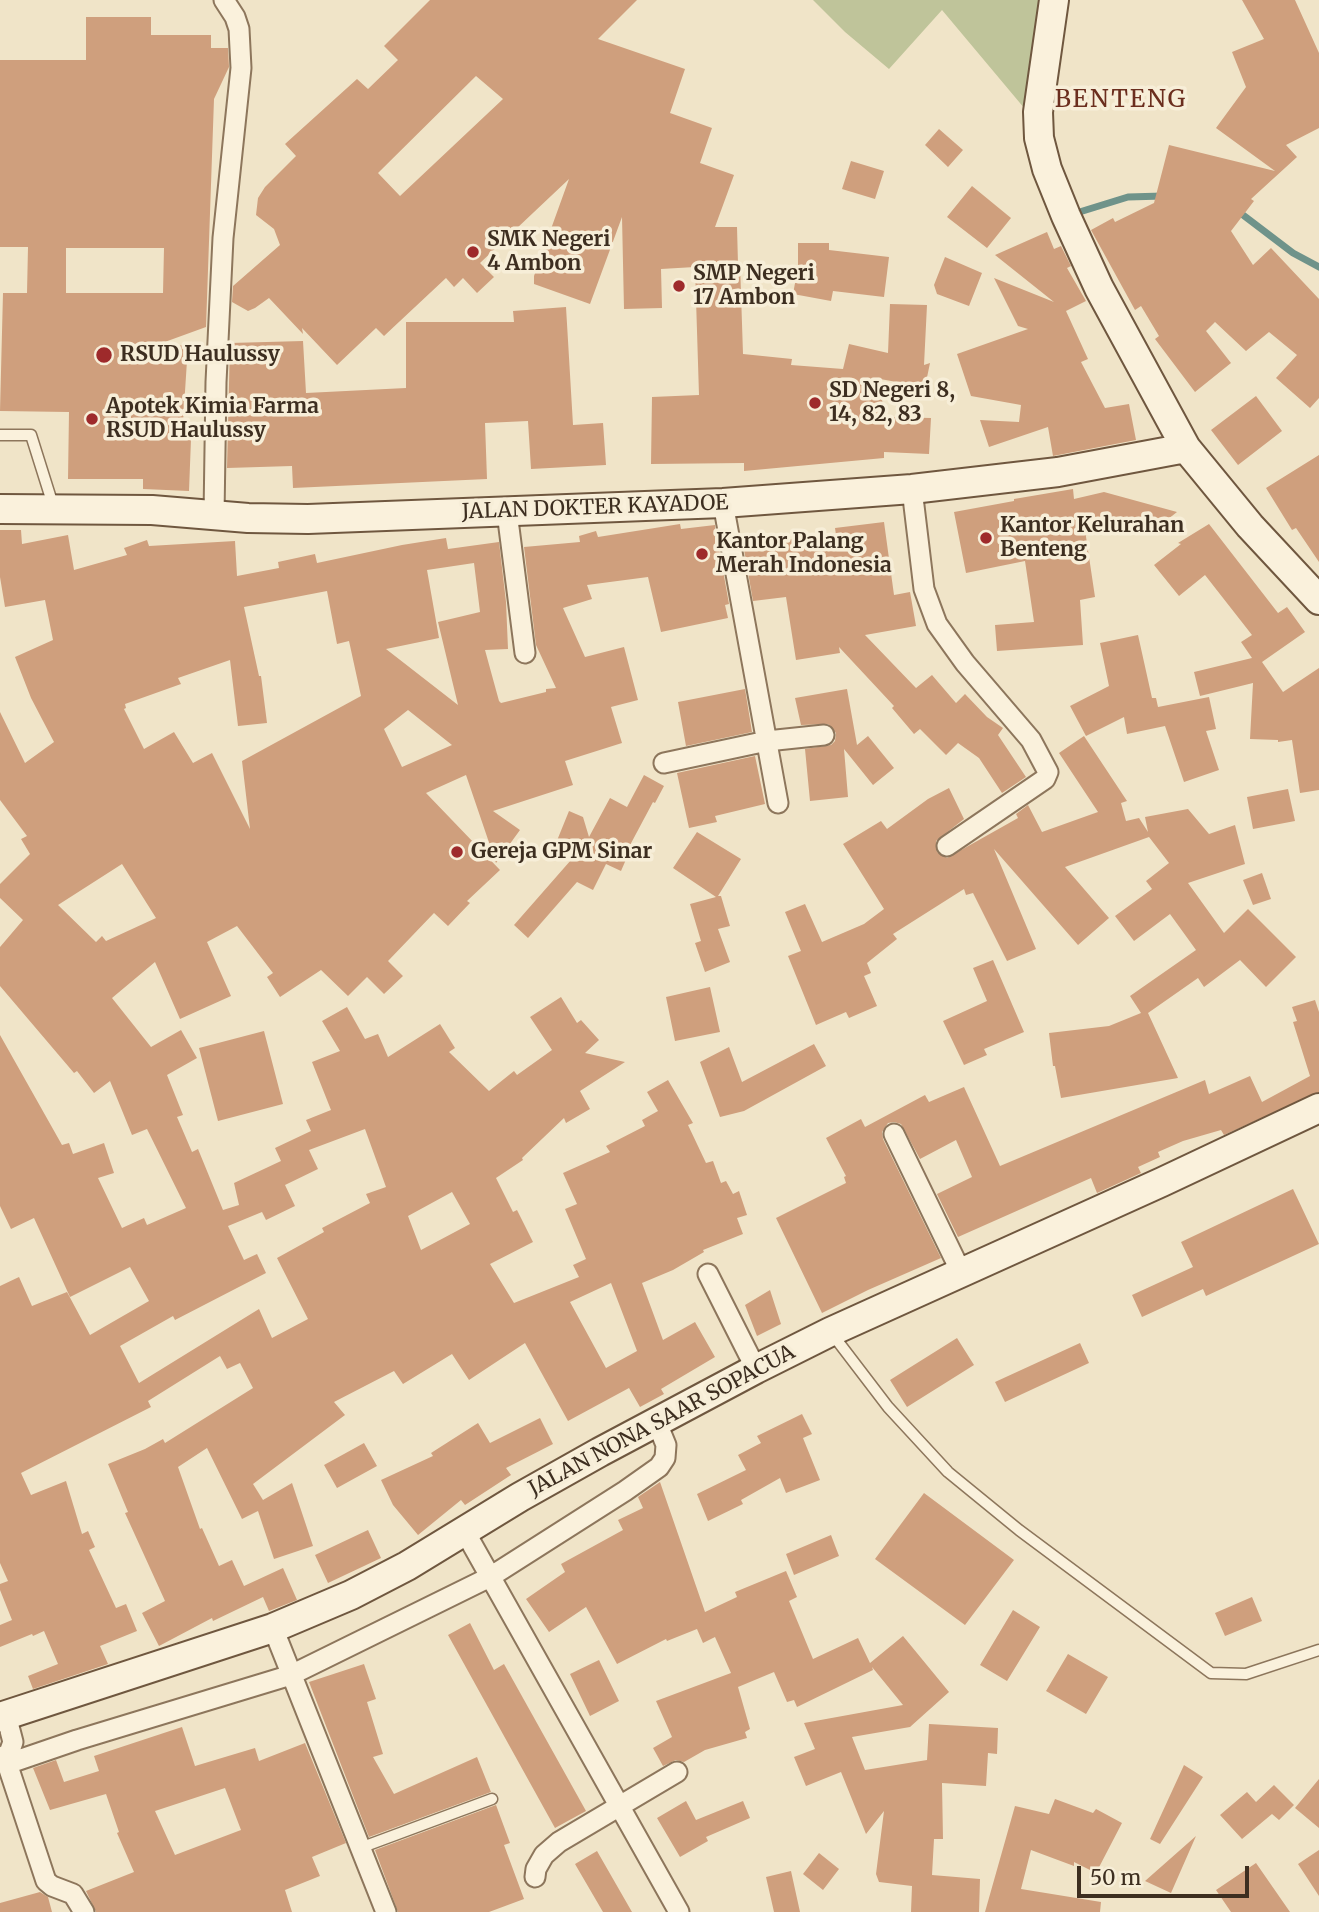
<!DOCTYPE html>
<html>
<head>
<meta charset="utf-8">
<style>
	body { margin:0 }
	#map { position:relative; width:1319px; height:1912px; overflow:hidden; background:#f0e4c8; font-family:Merriweather,serif }
	canvas { display:block }
	.scale { position:absolute; left:1077px; top:1866px; width:172px; height:32px; box-sizing:border-box; border:4px solid #3d2e20; border-top:0; padding-left:9px; font-size:21px; line-height:24px; white-space:nowrap; color:#3d2e20; -webkit-text-stroke:5px #f7eed8; paint-order:stroke }
</style>
</head>
<body>
<div id="map">
<canvas width="1319" height="1912"></canvas>
<div class="scale">50 m</div>
</div>
<script>
const c = document.querySelector('canvas').getContext('2d');
c.lineJoin = 'round';
function paint(path, color) {
  c.fillStyle = color;
  c.fill(path, 'evenodd');
}
function toPath(rows) {
  const path = new Path2D();
  for (const r of rows) {
    path.moveTo(r[0], r[1]);
    for (let i = 2; i < r.length; i += 2) path.lineTo(r[i], r[i + 1]);
  }
  return path;
}
function trace(path, color, width, dash) {
  c.strokeStyle = color;
  c.lineWidth = width;
  c.lineCap = dash ? 'butt' : 'round';
  c.setLineDash(dash || []);
  c.stroke(path);
}
function label(font, color, halo, rows, align = 'center') {
  c.font = font + ' Merriweather,serif';
  c.lineWidth = 7;
  c.setLineDash([]);
  c.textBaseline = 'middle';
  c.strokeStyle = halo;
  c.fillStyle = color;
  for (const [text, x, y, turn = 0] of rows) {
    c.save();
    c.translate(x, y);
    c.rotate((+turn || 0) * Math.PI / 180);
    c.textAlign = isNaN(turn) ? turn : align;
    if (halo) c.strokeText(text, 0, 0);
    c.fillText(text, 0, 0);
    c.restore();
  }
}
const cemetery = toPath([
	[813,0,1046,0,1030,115,942,10,889,69,845,32]
]);
const stream = toPath([
	[1236,213,1243,215,1293,253,1319,267],
	[1073,214,1128,197,1163,196]
]);
const building = toPath([
	[430,0,637,0,598,39,685,69,670,113,712,128,700,163,734,175,715,227,737,227,738,264,740,263,743,354,792,359,791,365,843,369,849,344,888,353,890,304,927,305,924,365,930,363,925,387,880,379,884,417,931,418,929,454,884,452,884,458,744,471,744,463,651,464,652,397,699,395,695,267,661,269,662,308,624,309,622,217,590,304,534,284,534,276,569,179,480,263,494,277,477,293,463,278,454,287,446,278,384,336,376,328,337,365,302,328,303,334,269,298,255,308,248,311,232,302,233,286,280,245,274,229,256,215,258,198,265,187,296,156,285,144,357,79,368,89,398,60,384,46],
	[476,76,503,99,400,196,378,173],
	[1242,0,1295,0,1319,53,1319,128,1286,145,1297,157,1251,199,1254,201,1231,231,1253,265,1271,248,1319,299,1319,398,1310,408,1276,378,1297,355,1269,332,1246,351,1215,322,1206,331,1231,363,1195,392,1155,339,1159,336,1141,306,1135,310,1091,230,1113,218,1115,222,1154,203,1169,145,1275,171,1216,128,1246,87,1232,52,1264,39],
	[86,17,151,17,151,35,211,35,211,48,228,48,229,67,214,99,206,327,151,347,188,345,182,438,191,439,189,491,143,489,143,479,68,479,69,412,0,411,3,293,27,293,28,247,0,247,0,60,86,60],
	[66,248,164,248,163,293,66,293],
	[939,129,963,150,948,167,925,145],
	[851,161,884,171,875,199,842,189],
	[972,186,1011,218,987,248,947,217],
	[1047,232,1054,249,1061,246,1071,266,1067,268,1086,301,1066,311,1088,359,1081,362,1105,408,1129,404,1136,440,1053,456,1048,427,989,447,980,420,1019,422,1021,405,971,396,957,354,1028,329,1018,326,994,278,1054,302,995,255],
	[798,243,829,243,829,250,889,257,884,297,833,291,831,301,793,294,798,267],
	[945,257,982,273,969,306,937,294,934,285],
	[566,307,573,425,603,423,606,465,531,469,528,421,485,423,487,479,293,488,292,466,227,468,230,343,303,341,306,393,406,388,406,322,514,322,513,311],
	[1256,396,1282,431,1238,465,1211,430],
	[1319,455,1319,562,1296,528,1292,530,1266,488],
	[1073,489,1074,499,1104,492,1177,512,1148,535,1111,525,1085,530,1095,597,1080,600,1083,645,997,651,995,625,1034,622,1025,561,966,573,954,512,1014,501,1014,499],
	[884,522,894,595,910,592,916,626,865,635,916,688,932,675,956,703,965,694,987,717,1003,728,998,735,1026,777,1002,793,979,758,958,743,946,755,920,729,914,734,892,708,894,706,839,647,840,653,796,660,786,597,753,601,743,544,836,535,835,528],
	[680,524,681,529,715,525,717,548,719,548,729,604,725,605,728,618,661,632,648,577,587,585,592,599,563,608,585,657,624,647,638,700,611,707,622,743,565,761,573,785,493,811,520,830,496,863,466,775,426,793,500,870,467,901,470,903,448,926,434,913,388,961,403,976,384,994,367,977,348,996,321,970,280,997,267,977,273,973,237,926,207,942,231,996,180,1019,155,962,112,998,151,1047,181,1030,197,1058,167,1075,183,1115,177,1117,192,1152,198,1149,223,1210,239,1205,234,1183,281,1161,275,1148,311,1131,306,1120,331,1110,312,1062,340,1051,322,1021,347,1007,365,1039,378,1034,388,1057,440,1024,455,1048,449,1052,489,1091,514,1071,517,1075,552,1050,530,1017,561,997,577,1023,581,1020,599,1040,585,1053,625,1062,580,1091,590,1109,566,1123,564,1118,522,1158,523,1160,496,1178,513,1212,517,1210,533,1242,490,1264,514,1303,579,1277,573,1265,586,1259,565,1209,577,1204,563,1173,610,1152,606,1146,645,1126,642,1120,658,1111,647,1092,668,1080,693,1123,688,1125,706,1163,713,1161,721,1183,726,1181,733,1194,739,1191,747,1215,737,1218,743,1234,703,1250,704,1252,673,1270,642,1283,663,1340,695,1322,715,1357,661,1389,664,1394,640,1407,629,1388,568,1421,525,1343,469,1380,452,1354,403,1384,394,1371,334,1402,345,1415,253,1484,263,1500,292,1483,313,1546,274,1559,258,1511,242,1519,207,1448,178,1467,200,1529,202,1528,219,1566,232,1560,244,1586,283,1568,297,1600,269,1611,263,1597,213,1621,212,1618,159,1646,142,1613,165,1601,125,1513,128,1512,108,1464,145,1449,163,1439,165,1443,253,1388,240,1363,227,1369,220,1356,148,1401,151,1407,21,1473,31,1495,66,1481,82,1534,88,1531,95,1547,89,1550,116,1608,126,1604,137,1631,100,1646,108,1664,33,1689,28,1676,58,1664,44,1631,33,1636,32,1634,0,1647,0,1625,12,1620,0,1590,0,1584,8,1581,0,1563,0,1286,19,1277,32,1306,67,1292,90,1335,149,1301,130,1267,70,1297,34,1218,11,1229,0,1206,0,1035,62,1145,69,1143,73,1154,104,1143,114,1173,98,1178,122,1228,144,1218,147,1225,186,1208,147,1129,132,1135,110,1081,94,1093,77,1071,74,1073,0,986,0,947,23,920,0,898,0,884,30,854,21,839,27,836,0,800,0,712,25,763,54,742,31,698,15,657,53,640,45,600,5,607,0,577,0,530,21,530,22,544,68,535,74,570,127,555,124,548,147,540,149,546,235,541,237,576,279,568,278,562,315,554,317,563,402,545,446,538,448,549,499,542,506,602,508,649,485,650,499,701,501,703,546,692,546,689,556,688,536,645,524,547,580,542,579,536,596,531,598,537],
	[474,563,480,612,438,622,458,705,386,649,439,638,427,570],
	[327,591,337,644,349,641,361,696,242,761,250,829,212,753,193,763,174,732,144,749,124,709,126,708,125,704,181,684,178,678,230,660,238,726,267,723,261,676,259,676,244,607],
	[408,710,452,745,402,767,384,729],
	[122,864,156,918,106,941,102,936,96,942,58,905],
	[365,1129,386,1187,366,1194,370,1203,322,1228,324,1232,277,1258,308,1319,272,1338,259,1309,139,1383,120,1346,173,1316,175,1320,266,1273,257,1254,244,1260,228,1226,262,1212,266,1220,295,1206,285,1185,318,1169,309,1150],
	[452,1192,470,1224,421,1250,408,1216],
	[611,1283,637,1351,606,1368,570,1302],
	[1209,524,1278,613,1287,607,1305,632,1262,662,1283,692,1319,668,1319,790,1300,793,1292,740,1278,742,1278,740,1250,739,1253,683,1200,696,1194,672,1252,658,1241,642,1252,635,1205,575,1179,596,1154,565,1181,544,1178,543],
	[1138,635,1152,698,1156,698,1158,707,1209,697,1216,729,1206,731,1219,770,1184,782,1165,726,1127,734,1124,717,1086,736,1070,706,1109,686,1100,643],
	[745,689,752,732,686,746,678,702],
	[847,689,857,745,868,736,894,768,873,785,844,749,848,797,810,801,805,749,831,745,835,741,836,733,828,724,801,725,795,698],
	[1084,736,1127,801,1121,803,1126,821,1139,818,1148,832,1145,817,1188,809,1209,834,1235,825,1245,864,1188,883,1224,933,1248,909,1296,957,1266,987,1240,960,1204,987,1198,978,1148,1013,1178,1078,1061,1098,1055,1066,1053,1066,1049,1033,1109,1026,1141,1013,1130,996,1196,950,1170,914,1134,941,1115,916,1152,889,1146,881,1169,863,1149,837,1065,867,1109,918,1078,945,994,849,1036,949,1007,961,973,893,966,895,964,889,893,934,897,939,867,963,871,973,864,976,877,1006,849,1018,846,1012,816,1025,788,956,801,951,785,912,805,904,822,942,864,924,884,909,843,844,881,821,887,829,928,799,949,788,964,819,936,841,937,852,947,858,1018,818,1016,814,1028,805,1042,832,1098,812,1059,753],
	[755,756,765,804,715,816,717,822,689,828,677,773],
	[644,775,664,786,655,803,653,802,629,847,631,848,621,871,606,864,593,890,577,882,528,938,514,925,578,852,556,843,569,811,583,817,589,837,610,798,627,807],
	[1288,789,1295,821,1253,829,1247,797],
	[697,832,741,859,718,896,721,896,730,926,718,929,730,962,705,972,695,943,701,941,690,904,716,897,673,868],
	[1262,873,1271,899,1253,905,1243,880],
	[993,960,1024,1032,984,1049,987,1055,964,1065,943,1021,987,1001,973,968],
	[710,987,720,1032,675,1041,666,997],
	[1315,1000,1319,1012,1319,1092,1224,1135,1221,1130,1183,1141,1158,1152,1160,1157,1138,1167,1141,1173,1097,1193,1091,1178,958,1237,937,1194,972,1177,956,1140,920,1159,901,1124,894,1122,888,1123,882,1132,883,1139,941,1258,868,1290,822,1313,776,1218,846,1183,844,1177,846,1176,826,1138,861,1119,865,1127,925,1095,929,1102,964,1087,1000,1166,1205,1080,1209,1094,1250,1076,1262,1102,1310,1076,1293,1022,1297,1021,1292,1007],
	[264,1031,283,1104,218,1121,199,1048],
	[814,1044,826,1066,744,1111,720,1117,700,1062,729,1047,742,1082],
	[1293,1189,1319,1244,1206,1296,1203,1289,1142,1317,1132,1295,1193,1267,1181,1242],
	[770,1290,781,1324,757,1336,745,1305],
	[957,1338,974,1365,907,1407,890,1380],
	[1080,1343,1089,1363,1005,1402,995,1382],
	[802,1414,812,1434,803,1438,820,1480,786,1493,780,1478,741,1500,743,1504,708,1521,697,1494,746,1470,738,1455,761,1443,757,1436],
	[540,1418,553,1444,506,1468,511,1475,465,1505,461,1500,418,1535,393,1505,381,1480,433,1456,431,1453,478,1423,490,1443],
	[364,1443,377,1466,337,1488,324,1465],
	[660,1482,705,1612,737,1597,735,1592,786,1571,797,1597,789,1601,813,1659,858,1638,870,1663,903,1636,949,1692,910,1727,852,1737,865,1770,927,1760,929,1724,998,1728,997,1754,988,1753,986,1786,942,1783,943,1839,934,1839,932,1875,980,1879,979,1912,911,1912,912,1886,879,1882,876,1874,884,1811,866,1834,841,1772,806,1786,794,1757,815,1749,804,1723,903,1705,872,1667,873,1670,797,1707,794,1700,787,1702,774,1672,738,1687,750,1729,745,1732,747,1738,705,1750,684,1762,676,1760,663,1766,653,1748,672,1737,656,1701,731,1673,715,1637,703,1643,697,1629,667,1641,666,1639,617,1664,586,1607,549,1632,526,1599,565,1572,561,1564,623,1530,618,1520,643,1508,638,1497],
	[924,1493,1014,1560,965,1625,875,1559],
	[368,1530,381,1558,328,1583,315,1555],
	[831,1535,839,1556,794,1575,786,1554],
	[1252,1597,1262,1621,1225,1636,1215,1613],
	[1013,1610,1040,1627,1007,1681,980,1665],
	[470,1623,494,1670,504,1664,586,1811,555,1828,448,1635],
	[1068,1654,1108,1677,1086,1714,1046,1691],
	[599,1660,619,1701,590,1716,570,1674],
	[364,1664,376,1699,367,1702,383,1754,373,1757,394,1794,477,1757,491,1792,369,1837,309,1682],
	[182,1727,195,1766,255,1748,259,1761,305,1743,346,1843,312,1857,320,1876,285,1890,292,1912,96,1912,86,1891,134,1872,117,1833,119,1832,106,1794,50,1810,33,1768,56,1760,64,1782,99,1771,94,1756],
	[225,1788,241,1830,175,1855,155,1811],
	[1184,1765,1203,1777,1160,1844,1150,1839],
	[1319,1779,1319,1828,1295,1808],
	[1274,1785,1294,1805,1279,1820,1272,1814,1242,1839,1220,1815,1247,1792,1256,1802],
	[1055,1799,1093,1813,1096,1809,1122,1823,1096,1873,1074,1862,1074,1866,1031,1850,1021,1889,1101,1902,1100,1912,985,1912,1015,1806,1049,1814],
	[686,1801,696,1820,743,1801,750,1818,706,1837,708,1841,680,1857,657,1818],
	[496,1805,510,1843,504,1845,524,1899,489,1912,398,1912,375,1850],
	[1196,1836,1171,1893,1145,1881],
	[1319,1850,1319,1896,1298,1864],
	[597,1851,632,1912,603,1912,575,1864],
	[819,1853,839,1869,823,1890,803,1874],
	[1256,1863,1290,1912,1231,1912,1216,1890],
	[791,1871,800,1912,774,1912,766,1877],
	[40,1892,48,1897,52,1912,0,1912,0,1903]
]);
const lane = toPath([
	[0,435,31,435,53,505],
	[833,1335,888,1407,948,1472,1019,1530,1211,1673,1246,1674,1319,1650],
	[360,1848,492,1799]
]);
const street = toPath([
	[912,489,924,589,937,624,965,663,1031,740,1048,772,1045,779,947,846],
	[723,503,778,803],
	[507,512,525,653],
	[214,516,216,382,223,238,241,68,239,29,235,17,224,0],
	[664,763,767,741,824,735],
	[894,1134,961,1272],
	[708,1274,756,1369],
	[464,1530,679,1912],
	[273,1628,386,1912],
	[5,1757,46,1881,52,1886,73,1894,84,1912],
	[0,1758,9,1753,13,1742,6,1715],
	[7,1764,77,1740,291,1675,490,1577,625,1491,659,1467,665,1458,666,1445,657,1423],
	[535,1877,536,1869,544,1855,559,1842,677,1772]
]);
const secondary = toPath([
	[1054,0,1038,112,1039,138,1047,169,1066,216,1099,288,1186,448,1250,526,1319,600],
	[0,509,152,510,248,518,308,519,723,503,912,489,1058,472,1186,448],
	[0,1717,273,1628,351,1595,407,1566,520,1497,600,1452,756,1369,830,1332,1162,1182,1319,1108]
]);
const markers = [
	[473,252,7,"#9e2a2b"],
	[679,286,7,"#9e2a2b"],
	[104,355,9,"#9e2a2b"],
	[815,403,7,"#9e2a2b"],
	[92,419,7,"#9e2a2b"],
	[986,538,7,"#9e2a2b"],
	[702,554,7,"#9e2a2b"],
	[457,852,7,"#9e2a2b"]
];
const poiNames = [
	["SMK Negeri",487,240],
	["4 Ambon",487,264],
	["SMP Negeri",693,274],
	["17 Ambon",693,298],
	["RSUD Haulussy",120,355],
	["SD Negeri 8,",829,391],
	["14, 82, 83",829,415],
	["Apotek Kimia Farma",106,407],
	["RSUD Haulussy",106,431],
	["Kantor Kelurahan",1000,526],
	["Benteng",1000,550],
	["Kantor Palang",716,542],
	["Merah Indonesia",716,566],
	["Gereja GPM Sinar",471,852]
];
const streetNames = [
	["JALAN DOKTER KAYADOE",595,508,-2],
	["JALAN NONA SAAR SOPACUA",662,1421,-28]
];
const quarterNames = [
	["BENTENG",1121,100]
];
paint(cemetery, '#bfc49a');
trace(stream, '#6f938a', 7);
paint(building, '#cf9f7d');
trace(lane, '#8d765c', 13);
trace(street, '#8d765c', 23);
trace(secondary, '#6f573f', 32);
trace(lane, '#faf1dc', 10);
trace(street, '#faf1dc', 19);
trace(secondary, '#faf1dc', 28);
for (const [x, y, r, color] of markers) {
  const dot = new Path2D();
  dot.arc(x, y, r, 0, 2 * Math.PI);
  c.fillStyle = color;
  c.fill(dot);
  trace(dot, '#f7eed8', 2.5);
}
label('bold 21px', '#3d2e20', '#f7eed8', poiNames, 'left');
label('21px', '#3d2e20', '#f7eed8', streetNames);
c.letterSpacing = '2px';
label('24px', '#6b2e1e', '#f7eed8', quarterNames);
c.letterSpacing = '0px';
</script>
</body>
</html>
